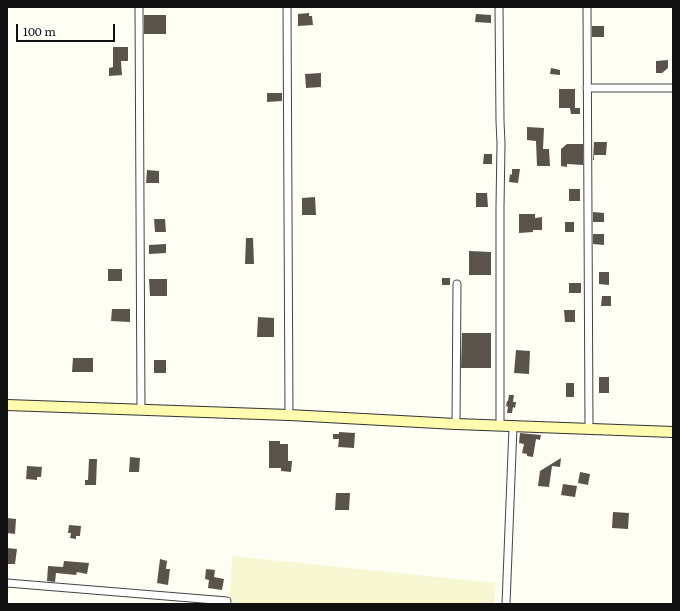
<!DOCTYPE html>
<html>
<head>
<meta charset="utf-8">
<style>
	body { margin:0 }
	#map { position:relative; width:680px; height:611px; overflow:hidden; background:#fffef4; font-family:Literata,serif }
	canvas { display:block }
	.frame { position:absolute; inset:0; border:8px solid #111; pointer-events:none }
	.scale { position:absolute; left:16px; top:24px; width:99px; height:18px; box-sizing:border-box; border:2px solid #111; border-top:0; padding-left:5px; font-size:12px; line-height:14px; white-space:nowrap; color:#111; -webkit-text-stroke:3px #fff; paint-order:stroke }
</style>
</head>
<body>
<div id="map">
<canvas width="680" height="611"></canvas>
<div class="frame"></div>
<div class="scale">100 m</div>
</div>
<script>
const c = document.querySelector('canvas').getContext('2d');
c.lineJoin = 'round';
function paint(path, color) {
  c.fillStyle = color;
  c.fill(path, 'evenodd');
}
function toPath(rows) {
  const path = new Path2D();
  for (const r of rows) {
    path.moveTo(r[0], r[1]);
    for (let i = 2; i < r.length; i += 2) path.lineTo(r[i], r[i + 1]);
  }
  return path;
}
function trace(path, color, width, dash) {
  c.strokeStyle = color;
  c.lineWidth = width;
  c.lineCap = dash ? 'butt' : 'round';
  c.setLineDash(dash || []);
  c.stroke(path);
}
const farmland = toPath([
	[232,556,496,583,494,604,230,604]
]);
const building = toPath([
	[309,13,309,16,312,16,313,25,298,26,298,14],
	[476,14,491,15,491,23,475,22],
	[144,15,166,15,166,34,144,34],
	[592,26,604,26,604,37,592,37],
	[113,47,128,47,128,61,121,61,122,75,109,76,109,68,113,67],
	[668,60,668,68,662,73,656,73,656,61],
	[551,68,560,70,560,75,550,74],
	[321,73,321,87,306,88,305,74],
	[559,89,575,89,575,108,580,108,580,114,571,114,570,108,559,108],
	[267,93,282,93,282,101,267,102],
	[527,127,544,128,543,149,549,149,550,166,537,166,536,141,527,140],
	[594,142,607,142,606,155,594,155,594,160,593,160],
	[567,144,583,144,583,165,567,164,567,167,561,166,561,149],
	[484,154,492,154,492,164,483,164],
	[512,169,520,169,518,183,509,182,510,174,512,175],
	[147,170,159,171,159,183,146,183],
	[569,189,580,189,580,201,569,201],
	[476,193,487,193,488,207,476,207],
	[315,197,316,215,302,215,302,198],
	[593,212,604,213,604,222,593,222],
	[519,214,535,214,535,218,542,217,542,230,533,230,533,232,519,233],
	[154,219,165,219,166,232,155,232],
	[565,222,574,222,574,232,565,232],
	[593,234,604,234,604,245,593,244],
	[246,238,253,238,254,264,245,264],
	[166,244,166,253,149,254,149,245],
	[469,251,491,252,491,275,469,275],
	[108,269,122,269,122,281,108,281],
	[599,272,609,272,609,285,599,284],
	[442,278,450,278,450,285,442,285],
	[149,279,167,279,167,296,150,296],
	[569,283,581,283,581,293,569,293],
	[602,296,611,296,611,306,601,306],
	[112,309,130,309,130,322,111,321],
	[564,310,575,310,575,322,565,322],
	[258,317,274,318,274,337,257,337],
	[462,333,491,333,491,368,461,368],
	[516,350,530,351,529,374,514,373],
	[73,358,93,358,93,372,72,372],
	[154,360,166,360,166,373,154,373],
	[599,377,609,377,609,393,599,393],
	[566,383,574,383,574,397,566,397],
	[509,395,514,395,513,402,516,402,515,408,513,407,512,413,507,413,508,407,506,406,507,401,508,401],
	[339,432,355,433,354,448,338,447,339,439,333,439,333,434,339,434],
	[520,433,541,435,540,440,536,439,533,457,527,456,527,454,522,453,524,444,519,443],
	[269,441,280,441,280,444,288,444,288,461,292,461,291,472,281,471,281,468,269,468],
	[130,457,140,458,139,472,129,472],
	[561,458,560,467,552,466,549,487,538,486,540,471],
	[89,459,97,459,96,485,85,485,85,480,88,480],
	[27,466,42,467,41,477,37,477,37,480,26,479],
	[580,472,590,474,588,485,578,483],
	[563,484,577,486,575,497,561,495],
	[336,493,350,493,349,510,335,510],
	[613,512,629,513,628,529,612,528],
	[7,518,16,519,15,534,7,533],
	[69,525,81,526,80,536,76,536,76,539,70,538,71,533,68,533],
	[7,548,17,549,15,564,7,564],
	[160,559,167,561,166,569,170,569,168,585,157,583],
	[64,561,89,563,87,574,77,572,76,575,56,573,55,582,47,581,48,566,63,567],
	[206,569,215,570,214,577,224,579,222,590,208,588,209,580,205,579]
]);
const street = toPath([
	[139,7,141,410],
	[287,7,289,415],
	[499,7,500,121,501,143,500,207,500,426],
	[587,7,589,429],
	[587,88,673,88],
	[456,424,457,284],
	[7,583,227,601],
	[506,604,513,427]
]);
const secondary = toPath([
	[7,405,289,415,456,424,673,432]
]);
paint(farmland, '#f7f7d2');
paint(building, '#5a534c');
trace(street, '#444', 9);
trace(secondary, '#333', 12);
trace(street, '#fff', 7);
trace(secondary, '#fffcaf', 10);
</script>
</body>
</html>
